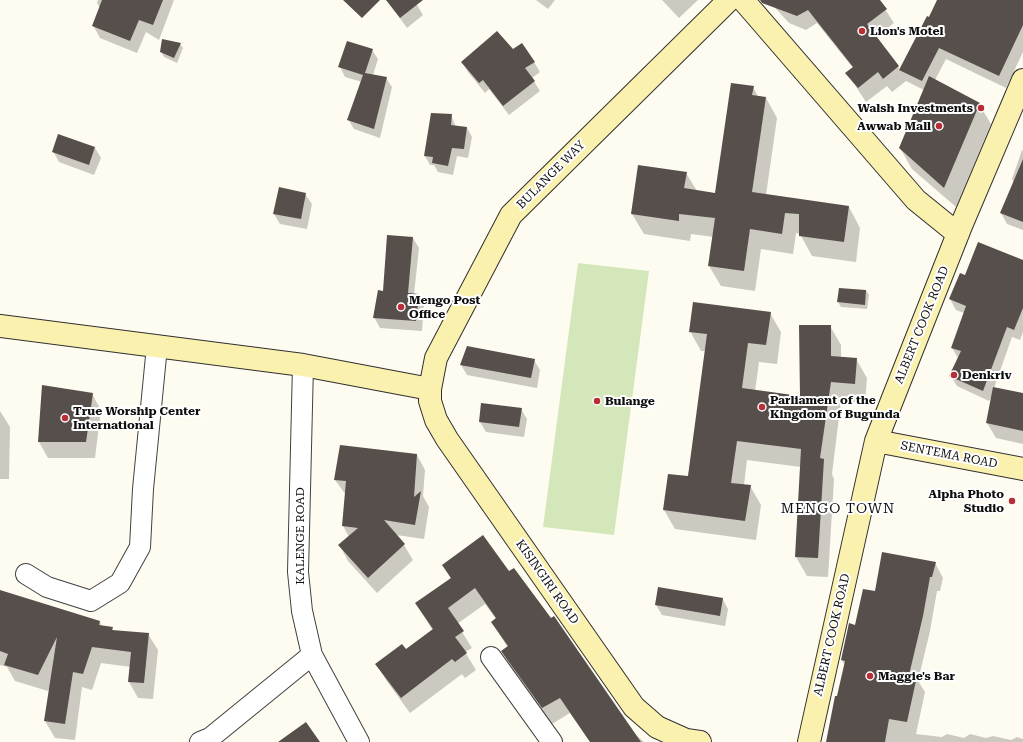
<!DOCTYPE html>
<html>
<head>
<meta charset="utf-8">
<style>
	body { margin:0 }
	canvas { display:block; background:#fefbf0 }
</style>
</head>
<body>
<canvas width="1023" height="742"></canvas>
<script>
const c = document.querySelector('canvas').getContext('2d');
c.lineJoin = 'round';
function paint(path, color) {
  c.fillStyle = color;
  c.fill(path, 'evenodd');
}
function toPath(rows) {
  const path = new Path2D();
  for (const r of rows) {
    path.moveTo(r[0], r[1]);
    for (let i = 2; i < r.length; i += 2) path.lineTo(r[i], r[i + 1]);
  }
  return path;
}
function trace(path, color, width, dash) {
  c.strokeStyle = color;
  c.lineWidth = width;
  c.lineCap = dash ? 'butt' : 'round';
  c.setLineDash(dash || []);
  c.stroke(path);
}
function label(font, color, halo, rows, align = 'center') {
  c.font = font + ' "Roboto Serif",serif';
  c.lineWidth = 4;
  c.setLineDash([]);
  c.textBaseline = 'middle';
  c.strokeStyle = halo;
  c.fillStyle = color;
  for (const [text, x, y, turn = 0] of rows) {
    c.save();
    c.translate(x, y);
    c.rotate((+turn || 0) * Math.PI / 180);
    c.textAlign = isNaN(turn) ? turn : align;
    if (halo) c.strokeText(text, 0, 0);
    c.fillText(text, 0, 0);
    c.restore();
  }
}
const green = toPath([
	[578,263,649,271,614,535,543,527]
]);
const shadow = toPath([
	[98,0,174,0,159,40,146,32,137,53,100,38,93,25,100,8,97,3],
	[387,0,414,0,423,15,407,28],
	[536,0,555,0,548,9],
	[662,0,698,0,679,18],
	[768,0,879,0,894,23,876,37,900,70,938,0,1023,0,1023,52,1006,88,946,59,935,80,979,104,991,124,956,207,912,169,900,148,924,90,906,81,892,92,887,86,866,102,847,73,853,68,817,23,806,30,789,23],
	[180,44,183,48,177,63,164,57,161,52],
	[372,50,378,59,373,75,386,78,392,87,380,138,354,129,348,119,362,82,345,77,340,67],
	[512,51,534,62,540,72,532,78,540,91,509,115,489,89,485,93,468,72,462,62],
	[753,87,758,96,766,98,777,118,766,195,849,207,860,228,856,262,812,256,800,234,796,233,793,254,761,249,755,291,721,286,709,266,714,237,691,234,690,241,644,234,632,214,686,173,697,191,716,194],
	[451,115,456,127,467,128,472,137,468,158,457,156,453,175,438,172,434,165,430,165,425,156],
	[95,148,101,158,94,175,59,162,53,151],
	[1022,150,1023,151,1023,230,1007,224,1001,213,1014,182,1012,179],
	[305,194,312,204,307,229,280,224,274,214],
	[413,238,419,248,414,294,418,295,424,305,422,331,380,328,374,317,384,292],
	[1023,261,1023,332,1020,340,1012,337,994,388,1023,394,1023,444,996,438,987,423,992,397,989,401,957,386,951,376,958,358,952,348,964,313,956,310,950,299,966,277],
	[866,290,869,295,867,309,841,307,838,302],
	[770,313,781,332,777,364,759,362,755,391,801,397,830,326,841,345,841,358,856,359,867,378,865,403,841,401,832,474,834,479,828,577,807,576,796,557,801,467,747,460,744,485,750,486,761,505,756,540,675,529,664,510,669,475,688,478,706,351,701,351,690,331],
	[534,360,540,370,537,388,467,375,461,365],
	[43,386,92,394,101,410,95,458,48,458,39,442],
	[521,409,527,419,524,437,486,432,480,422],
	[0,411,10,427,9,479,0,479],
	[341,446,417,455,425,470,423,496,429,507,424,539,396,535,404,545,413,560,377,593,348,561,340,546,349,537,343,526,346,495,335,480],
	[935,563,943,578,940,591,937,591,930,631,918,681,925,692,916,734,942,737,947,734,964,738,970,734,986,738,993,736,1011,740,1017,737,1023,739,1023,742,827,742,845,666,842,660,849,624,856,627,875,592],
	[443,565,509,573,636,735,644,742,590,742,570,713,552,724,512,668,502,652,508,648,492,622,496,619,485,604,457,624,472,648,465,652,476,670,465,678,462,674,410,713,386,680,377,664,406,650,433,631,416,603,451,579],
	[0,591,100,622,102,626,112,628,114,631,148,634,158,650,153,699,138,698,129,682,131,667,101,663,92,690,82,687,75,740,55,738,45,721,51,686,48,691,15,681,7,667,0,665],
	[722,598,728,609,725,626,662,615,656,605]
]);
const building = toPath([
	[102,0,163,0,153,25,139,20,130,41,92,26],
	[343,0,380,0,362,18],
	[386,0,423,0,400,18],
	[760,0,880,0,887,9,867,24,899,66,883,79,878,72,858,88,845,73,853,67,808,10,797,16,762,3],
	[937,0,1023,0,1023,25,999,76,939,48,922,81,899,70,927,16,929,17],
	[497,31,513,49,522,43,535,62,525,68,535,81,503,106,483,80,479,83,461,62],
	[162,39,181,43,174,58,160,52],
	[347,41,373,49,365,73,387,77,374,129,347,120,363,75,338,67],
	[929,76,980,103,944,188,899,148],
	[731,83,754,86,752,95,766,97,752,192,849,206,844,242,799,236,799,214,785,213,782,234,750,229,744,271,708,266,715,218,679,214,679,221,631,214,638,165,687,172,684,188,715,193],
	[431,113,452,114,451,125,467,127,464,149,452,148,448,166,432,163,433,157,424,156],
	[58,134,95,147,89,165,52,152],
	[1023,159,1023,222,1000,213],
	[279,187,306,193,301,219,273,214],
	[387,235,413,237,408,293,419,294,416,321,373,318,378,290,383,291],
	[978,242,1023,260,1023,308,1014,330,1007,327,983,391,949,376,961,351,951,348,966,306,949,299,960,273,965,275],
	[839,288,866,290,865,305,837,302],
	[693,302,771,312,766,345,748,343,742,388,800,396,799,325,831,325,831,356,857,358,855,384,831,382,820,458,824,459,818,558,795,557,801,449,737,441,731,483,751,485,745,521,663,510,668,474,688,476,707,334,689,332],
	[467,346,535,359,531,378,460,365],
	[42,385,93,393,86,442,38,442],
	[993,387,1023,393,1023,431,986,423],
	[481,403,522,408,519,427,479,422],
	[340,445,417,454,414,497,421,491,415,525,384,520,405,544,368,578,338,545,358,528,342,526,346,481,334,480],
	[483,535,509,571,514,568,551,618,554,616,641,742,590,742,560,698,542,708,501,651,508,646,491,622,496,618,475,588,448,608,464,631,455,637,467,653,455,662,452,659,401,698,375,664,402,644,406,649,433,629,415,603,451,578,442,565],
	[882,552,936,562,932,577,930,577,923,616,909,675,917,676,907,722,889,719,885,742,826,742,835,696,837,696,845,661,841,660,849,623,855,625,863,589,875,591],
	[658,587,723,598,720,616,655,605],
	[0,590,100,621,99,625,113,627,112,630,149,633,144,683,128,682,131,652,92,647,83,674,73,672,65,724,44,721,57,637,38,675,4,665,8,654,0,651],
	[306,722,320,742,278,742]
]);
const street = toPath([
	[303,365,298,572,302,611,312,655,359,742],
	[26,574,47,587,91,601,120,583,140,547,143,489,157,346],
	[491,657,552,742],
	[200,742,210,738,312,655]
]);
const secondary = toPath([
	[743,0,916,200,958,234],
	[0,326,303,365,430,389],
	[876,441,1023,469],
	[700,742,686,740,657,727,634,707,447,439,436,420,430,401,430,389,436,358,511,215,729,0],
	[809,742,876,441,961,226,1023,80]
]);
const markers = [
	[862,31,4,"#b72e36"],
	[981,108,4,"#b72e36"],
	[939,126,4,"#b72e36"],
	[401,307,4,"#b72e36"],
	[954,375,4,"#b72e36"],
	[597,401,4,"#b72e36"],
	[762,407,4,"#b72e36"],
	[65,418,4,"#b72e36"],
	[1012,501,4,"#b72e36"],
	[870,676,4,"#b72e36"]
];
const poiNames = [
	["Lion's Motel",870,31],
	["Walsh Investments",973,108,"right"],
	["Awwab Mall",931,126,"right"],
	["Mengo Post",409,300],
	["Office",409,314],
	["Denkriv",962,375],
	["Parliament of the",770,400],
	["Kingdom of Bugunda",770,414],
	["Bulange",605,401],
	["True Worship Center",73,411],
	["International",73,425],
	["Alpha Photo",1004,494,"right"],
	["Studio",1004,508,"right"],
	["Maggie's Bar",878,676]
];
const streetNames = [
	["BULANGE WAY",551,175,-45],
	["ALBERT COOK ROAD",922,325,-68],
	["SENTEMA ROAD",949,455,11],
	["KALENGE ROAD",300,536,-90],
	["KISINGIRI ROAD",547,582,55],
	["ALBERT COOK ROAD",832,635,-77]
];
const quarterNames = [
	["MENGO TOWN",838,509]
];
paint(green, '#d3e7bb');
paint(shadow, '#0003');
paint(building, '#564f4b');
trace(street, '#414141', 22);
trace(secondary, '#303030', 24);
trace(street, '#fff', 20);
trace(secondary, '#faf1af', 22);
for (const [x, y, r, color] of markers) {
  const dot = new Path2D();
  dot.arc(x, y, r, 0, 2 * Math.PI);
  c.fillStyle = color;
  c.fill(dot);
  trace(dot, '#fff', 1.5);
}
label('bold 12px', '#0e0e0e', '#fff', poiNames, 'left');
label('12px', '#0e0e0e', '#fff', streetNames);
c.letterSpacing = '1px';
label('14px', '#0e0e0e', '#fff', quarterNames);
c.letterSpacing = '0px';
</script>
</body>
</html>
